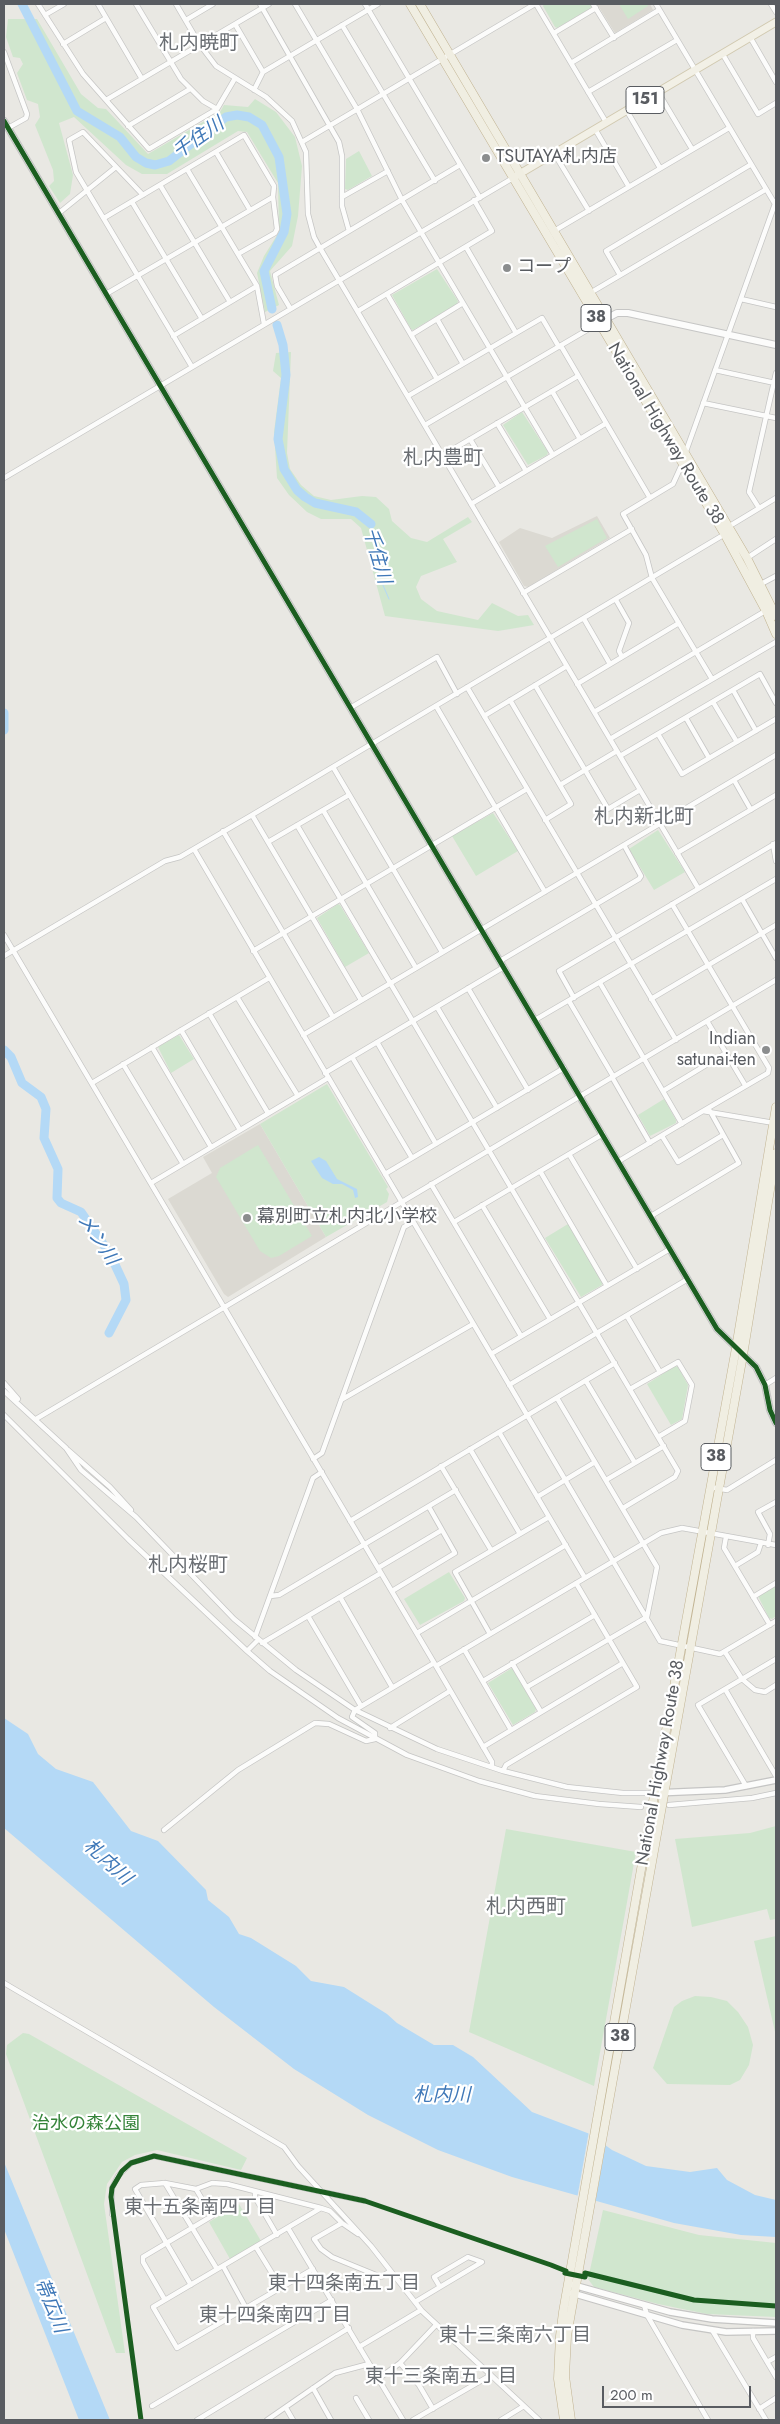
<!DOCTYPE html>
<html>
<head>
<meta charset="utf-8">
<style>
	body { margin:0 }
	#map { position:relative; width:780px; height:2424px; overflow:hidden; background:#e9e8e3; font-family:Jost,sans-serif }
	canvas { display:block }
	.frame { position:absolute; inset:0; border:5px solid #595c61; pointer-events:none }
	.scale { position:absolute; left:602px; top:2386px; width:149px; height:22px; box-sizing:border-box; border:2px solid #595c61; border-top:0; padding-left:6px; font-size:15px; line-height:18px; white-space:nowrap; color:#595c61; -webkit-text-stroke:4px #fff; paint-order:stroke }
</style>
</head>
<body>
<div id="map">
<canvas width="780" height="2424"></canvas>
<div class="frame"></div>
<div class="scale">200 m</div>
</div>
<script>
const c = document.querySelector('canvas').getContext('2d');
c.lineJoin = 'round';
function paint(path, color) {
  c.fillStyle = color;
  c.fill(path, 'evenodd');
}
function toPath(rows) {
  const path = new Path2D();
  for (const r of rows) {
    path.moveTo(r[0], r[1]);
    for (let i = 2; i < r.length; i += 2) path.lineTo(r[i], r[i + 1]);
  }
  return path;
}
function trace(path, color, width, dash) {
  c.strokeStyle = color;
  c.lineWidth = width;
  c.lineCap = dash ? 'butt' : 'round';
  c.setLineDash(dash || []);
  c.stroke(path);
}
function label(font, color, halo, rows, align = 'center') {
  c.font = font + ' Jost,"Noto Sans JP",sans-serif';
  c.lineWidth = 4.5;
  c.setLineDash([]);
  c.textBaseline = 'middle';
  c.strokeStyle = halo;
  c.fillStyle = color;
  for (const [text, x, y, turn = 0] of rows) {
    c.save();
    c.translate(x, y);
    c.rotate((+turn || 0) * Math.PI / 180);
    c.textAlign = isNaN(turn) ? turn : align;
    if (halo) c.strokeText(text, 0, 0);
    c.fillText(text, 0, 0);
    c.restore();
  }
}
const education = toPath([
	[597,4,650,4,653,10,615,33],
	[597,516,610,538,528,587,524,586,499,542,520,528,552,538],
	[260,1124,326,1237,228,1297,224,1294,168,1199,212,1173,203,1157]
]);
const green = toPath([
	[544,4,590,4,591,5,591,8,557,28,555,27,543,6],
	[619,4,647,4,648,6,628,19],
	[8,19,37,19,81,94,98,108,106,109,148,154,220,112,224,105,248,107,255,99,276,112,295,137,302,166,298,216,292,246,270,271,279,305,265,312,257,273,264,256,279,232,278,183,247,132,238,131,167,174,142,174,126,165,74,117,59,123,73,175,70,194,60,203,49,186,54,181,53,170,35,125,40,117,38,104,27,100,17,73,23,64,20,58,13,57,6,37],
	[359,151,372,176,348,190,345,189,346,159],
	[437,269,458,301,457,304,413,330,411,329,392,295],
	[291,352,287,453,290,469,301,485,314,496,331,500,362,496,376,497,389,509,392,521,411,538,427,542,468,517,472,522,443,539,457,562,421,576,416,587,421,599,437,611,478,620,492,603,518,616,528,615,534,625,498,631,385,616,361,528,351,519,321,519,307,512,289,495,277,478,274,432,281,378,273,371,276,353],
	[522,412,548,452,547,455,528,465,503,425],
	[597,519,607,538,558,567,545,546],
	[493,813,518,851,476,876,452,836],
	[658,830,685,872,654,890,629,849],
	[338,904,340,905,369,953,345,967,317,918],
	[179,1035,194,1059,171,1073,158,1047],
	[327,1084,388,1187,386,1189,389,1194,387,1202,326,1237,260,1124],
	[664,1099,676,1120,676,1123,650,1136,638,1115],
	[258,1145,312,1236,279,1256,271,1258,260,1251,216,1177,220,1168],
	[568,1224,602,1282,602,1285,581,1297,545,1238],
	[675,1366,678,1367,688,1385,682,1419,671,1425,647,1384],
	[449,1572,465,1598,464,1601,420,1625,404,1599],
	[776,1586,776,1616,772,1619,769,1618,758,1596],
	[512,1668,536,1709,535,1712,513,1725,488,1683],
	[776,1826,776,1919,770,1920,767,1909,692,1927,675,1839,750,1833],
	[506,1829,636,1852,594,2086,469,2032],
	[776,1936,776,2036,754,1941],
	[695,1996,711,1997,727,2001,738,2012,748,2027,753,2045,749,2065,740,2080,730,2085,667,2084,653,2068,674,2007,682,2001],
	[23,2033,29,2034,247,2158,241,2170,157,2150,135,2155,122,2162,107,2184,104,2204,125,2353,116,2353,6,2054,7,2045],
	[239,2204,261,2241,230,2259,209,2222],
	[603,2210,699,2235,776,2243,776,2317,707,2314,658,2304,594,2287,588,2279]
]);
const water = toPath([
	[319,1157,326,1161,337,1179,357,1189,358,1197,355,1198,353,1190,342,1184,333,1184,322,1178,311,1161],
	[4,1718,28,1734,38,1754,56,1769,93,1782,131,1831,158,1841,206,1890,208,1900,229,1917,239,1934,251,1938,296,1966,311,1981,344,1987,387,2014,397,2023,434,2045,453,2045,473,2057,532,2112,590,2134,612,2150,646,2166,690,2172,717,2168,727,2180,755,2195,776,2200,776,2237,741,2235,674,2223,512,2177,438,2150,368,2115,294,2069,214,2007,4,1828],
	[4,2162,110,2420,79,2420,4,2229]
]);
const pier = toPath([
	[589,2131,606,2143,595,2204,577,2199]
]);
const stream = toPath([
	[371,524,379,576,389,599]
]);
const river = toPath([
	[22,4,77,111,120,137,136,157,146,163,155,165,169,161,226,117,237,115,249,117,262,125,279,157,287,214,284,232,264,271,272,309],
	[277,325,283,345,286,375,278,439,284,469,297,490,305,497,315,503,356,512,371,524],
	[4,713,4,730],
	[4,1050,11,1057,22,1083,41,1097,46,1109,44,1138,58,1169,57,1198,61,1203,81,1212,110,1254,124,1284,126,1300,109,1333]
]);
const minor = toPath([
	[38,4,83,74,149,149,217,109,234,80],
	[98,4,142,79],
	[136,4,181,79,203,101,217,109],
	[176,4,200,45,216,66,266,97,292,121,306,152,308,214,314,237,320,248,698,888],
	[260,4,339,142,342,156,342,206,349,231],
	[295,4,357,109,402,200,553,455],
	[365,4,480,198],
	[536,4,606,122],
	[593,4,614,38],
	[656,4,775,204],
	[771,4,776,12],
	[45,15,64,4],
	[186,20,213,4],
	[235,24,263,72],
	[342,25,435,181],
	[554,33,596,8],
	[750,37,776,82],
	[63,44,106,18],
	[4,52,27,114,26,118,8,128],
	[722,53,758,114,776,103],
	[571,63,659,10],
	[254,90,263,72,378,4],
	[588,92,677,40],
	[658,92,692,149],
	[106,100,269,4],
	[627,111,660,168],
	[128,126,190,89],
	[595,129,629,187],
	[302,142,535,4],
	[216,152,250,210],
	[554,153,589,211],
	[187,169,257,286,264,324],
	[160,185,230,302],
	[143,195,83,132,69,140,76,172,192,367],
	[342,197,388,171],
	[132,202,202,319],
	[59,213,116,167],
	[104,218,244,135,274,186,273,197,277,229,275,233,238,254],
	[554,231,729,128],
	[466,247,516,333],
	[620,275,606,251,750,165],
	[590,293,765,190],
	[106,294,273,197],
	[387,294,437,379],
	[741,299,776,307],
	[290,308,277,286,275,275,460,165],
	[358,311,492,231,474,200],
	[437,319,463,364],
	[411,335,463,303],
	[173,336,257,286],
	[561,346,650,498],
	[715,370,775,383],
	[552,391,580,439],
	[408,396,542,318,559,347],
	[703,403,776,418],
	[497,423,526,471],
	[425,425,599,323],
	[470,439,499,487],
	[685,454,776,201],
	[443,455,578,376],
	[683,462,673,484,623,514,646,555,652,578,712,679],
	[4,478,513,178],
	[471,504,605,424],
	[759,508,749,492,776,373],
	[728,527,776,498],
	[747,558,776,539],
	[761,584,776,576],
	[523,593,632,529],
	[616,600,629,623,619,651,622,657],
	[584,619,610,664],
	[577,684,679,623],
	[535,685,608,809,640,790],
	[467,687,676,1040],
	[733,690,756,731],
	[510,700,571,804,545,820],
	[713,702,737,742],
	[436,706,545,892],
	[350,708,437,657,457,694],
	[594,712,767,610],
	[484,716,567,666],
	[686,718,709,758],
	[658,734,682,774,776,719],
	[610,739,776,642],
	[620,756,760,674,776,703],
	[333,767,442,952],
	[734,780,751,810],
	[560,785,617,751],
	[323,810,416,968],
	[252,815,361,1000],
	[297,825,678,1471,675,1477,623,1508],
	[223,831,333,1017],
	[268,842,349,795],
	[773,844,776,861],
	[194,849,660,1641,720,1654,776,1621],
	[677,853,776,795],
	[742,899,776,958],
	[672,904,769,1068,768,1073,703,1111],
	[4,935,436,1666,492,1762,492,1767],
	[253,951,527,789],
	[4,956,165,861,180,857,252,815,725,534],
	[500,961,639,879,641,876,624,845],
	[600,983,682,1124],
	[468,988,528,1090],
	[237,997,298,1096],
	[574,998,559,971,776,843],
	[651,999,776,925],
	[569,1001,613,1076],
	[437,1007,497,1108],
	[209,1013,268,1113],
	[535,1020,776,879],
	[707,1021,745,1085],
	[181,1030,240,1130],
	[303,1035,776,755],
	[377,1042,436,1144],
	[152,1047,211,1147],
	[352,1057,412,1158],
	[123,1064,183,1164],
	[325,1073,504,967],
	[612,1077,650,1143],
	[92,1083,269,978],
	[663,1091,726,1053],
	[662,1136,678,1162,723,1135],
	[569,1154,637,1269],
	[619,1161,703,1111,774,1123],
	[540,1171,607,1286],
	[385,1174,564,1068],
	[151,1183,328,1078],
	[431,1184,521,1336],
	[482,1205,550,1319],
	[651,1216,739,1163,710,1111],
	[454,1222,603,1134],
	[627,1316,660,1372],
	[491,1354,670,1249],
	[586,1381,635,1463],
	[4,1383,18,1399],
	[509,1385,688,1279],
	[765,1385,776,1378],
	[630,1389,678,1362,692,1385,685,1421,658,1437],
	[4,1391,66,1448,81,1470,136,1517,234,1619,296,1670,355,1710,437,1749,503,1771,567,1787,623,1793,655,1793],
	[341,1400,473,1324],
	[4,1415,128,1539,247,1651,270,1671,338,1718,407,1755,479,1781,535,1796,599,1804,641,1807],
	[36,1419,776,980],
	[499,1432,585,1578],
	[470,1449,520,1534],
	[68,1450,110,1487,131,1510],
	[313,1459,322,1453,404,1227,413,1222],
	[441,1466,491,1550],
	[606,1480,664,1446],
	[710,1487,727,1490,776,1460],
	[537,1497,595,1462],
	[350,1521,615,1363],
	[726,1537,724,1548,770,1625],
	[768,1545,770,1534,758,1512,776,1502],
	[735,1566,758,1552,761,1543],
	[378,1568,442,1530],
	[392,1591,455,1553,429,1507],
	[270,1596,279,1595,456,1490],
	[340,1597,392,1687],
	[753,1597,776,1583],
	[308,1616,361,1706],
	[417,1633,566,1545],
	[490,1634,455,1572,549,1517],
	[255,1637,313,1478,322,1472],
	[262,1643,381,1573],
	[464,1649,511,1730],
	[247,1651,258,1640],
	[725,1652,742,1679,755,1690,765,1692,776,1685],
	[512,1663,541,1712],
	[436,1666,661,1533,682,1528,776,1545],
	[483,1681,595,1615],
	[527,1687,647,1617,657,1567,557,1398],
	[725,1689,776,1776],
	[390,1728,450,1691],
	[375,1739,375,1733,352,1717,355,1710,434,1663],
	[483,1747,623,1663],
	[503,1771,506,1765,637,1687,576,1583],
	[746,1786,698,1705,776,1659],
	[669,1805,752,1798,776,1793],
	[164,1830,238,1770,315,1723,329,1724,366,1741,375,1739],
	[4,1983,284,2147,298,2166,371,2246,422,2311,539,2420],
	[165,2183,217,2269],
	[255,2192,255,2197,277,2235],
	[112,2214,112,2188,118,2176,131,2163,154,2156,365,2201],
	[342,2223,314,2239,321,2249,332,2257,381,2277,389,2272],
	[288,2228,403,2420],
	[256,2247,281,2288],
	[223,2266,246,2308],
	[313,2269,177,2348,153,2307,321,2208,330,2211,342,2223,358,2234],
	[191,2285,135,2189,141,2185,165,2183,196,2189,212,2183,227,2184,321,2208],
	[165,2300,143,2262,143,2257,212,2216,196,2189],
	[415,2302,440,2287,482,2262,468,2257,434,2277,440,2287],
	[644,2305,647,2315,708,2420],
	[712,2330,766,2420],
	[753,2331,753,2338,776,2377],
	[359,2347,421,2310],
	[767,2362,776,2357],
	[400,2363,419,2385,433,2409],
	[378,2379,400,2363,436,2325],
	[313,2388,331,2420],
	[356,2398,369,2420],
	[152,2406,332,2300],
	[286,2408,293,2420],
	[759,2409,776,2398],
	[197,2420,349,2328],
	[267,2420,335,2373,369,2364],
	[413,2420,491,2375],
	[501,2420,524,2406]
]);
const tertiary = toPath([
	[4,121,717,1329,756,1367,765,1385,770,1410,776,1423],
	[655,1793,725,1790,776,1780],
	[570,2284,670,2312,712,2319,776,2323],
	[572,2293,682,2325,726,2332,776,2331]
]);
const secondary = toPath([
	[602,321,617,313,628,313,776,345]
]);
const primary = toPath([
	[516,176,776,22]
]);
const trunk = toPath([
	[410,4,725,535,766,611,776,634],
	[420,4,747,558,776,616],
	[564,2420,558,2379,560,2336,563,2312,652,1807,736,1348,776,1107],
	[571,2420,565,2376,567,2336,571,2313,743,1355,776,1153]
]);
const cycleway = toPath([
	[4,121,717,1329,756,1367,765,1385,770,1410,776,1423],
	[141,2420,111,2197,112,2188,122,2171,131,2163,154,2156,365,2201,551,2265,566,2271,565,2273,585,2277,585,2273,694,2300,776,2306]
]);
const markers = [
	[486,158,5,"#8b8d8e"],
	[507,268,5,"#8b8d8e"],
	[766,1050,5,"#8b8d8e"],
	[247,1218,5,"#8b8d8e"]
];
const shields = [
	[645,100,38],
	[596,318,30],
	[716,1457,30],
	[620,2037,30]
];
const shieldNames = [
	["151",645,100],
	["38",596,318],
	["38",716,1457],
	["38",620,2037]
];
const poiNames = [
	["TSUTAYA札内店",496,158],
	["コープ",517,268],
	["Indian",756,1040,"right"],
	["satunai-ten",756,1061,"right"],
	["幕別町立札内北小学校",257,1218]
];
const streetNames = [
	["National Highway Route 38",665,434,59],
	["National Highway Route 38",661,1763,-80]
];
const parkNames = [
	["治水の森公園",86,2125]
];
const waterNames = [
	["千住川",199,139,-35],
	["千住川",376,556,74],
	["メン川",97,1240,56],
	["札内川",107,1863,42],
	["札内川",442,2096],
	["帯広川",50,2306,68]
];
const neighbourhoodNames = [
	["東十五条南四丁目",200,2208],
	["東十四条南五丁目",344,2284],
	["東十四条南四丁目",275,2316],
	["東十三条南六丁目",515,2336],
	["東十三条南五丁目",441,2377]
];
const quarterNames = [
	["札内暁町",199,44],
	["札内豊町",443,459],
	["札内新北町",644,818],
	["札内桜町",188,1566],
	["札内西町",526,1908]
];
paint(education, '#dbd9d2');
paint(green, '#d0e6ce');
paint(water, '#b4d9f6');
paint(pier, '#e9e8e3');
trace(stream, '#b4d9f6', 1);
trace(river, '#b4d9f6', 9);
trace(minor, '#c5c5c4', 6);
trace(tertiary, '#c5c5c4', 8);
trace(secondary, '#c6c6c5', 8);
trace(primary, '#d1c9b0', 9);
trace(trunk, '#c0b290', 9);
trace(minor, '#fcfcfb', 4.5);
trace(tertiary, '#fcfcfb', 5.5);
trace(secondary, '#fcfcfb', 6);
trace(primary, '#f2f0e6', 7);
trace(trunk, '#f0eee2', 8);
trace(cycleway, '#1b5e20', 5);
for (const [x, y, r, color] of markers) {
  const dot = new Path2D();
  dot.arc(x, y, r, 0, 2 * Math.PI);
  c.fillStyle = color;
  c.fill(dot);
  trace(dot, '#fff', 2);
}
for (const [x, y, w] of shields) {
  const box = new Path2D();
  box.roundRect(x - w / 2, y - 13.5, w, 27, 4);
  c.fillStyle = '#fff';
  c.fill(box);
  trace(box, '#595c61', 1);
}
label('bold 16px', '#595c61', null, shieldNames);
label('18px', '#595c61', '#fff', poiNames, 'left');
label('18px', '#595c61', '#fff', streetNames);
label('18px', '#35843a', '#fff', parkNames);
label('italic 19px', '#3f78b8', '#fff', waterNames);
label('19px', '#6a6e73', '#fff', neighbourhoodNames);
label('20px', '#6a6e73', '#fff', quarterNames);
</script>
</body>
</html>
